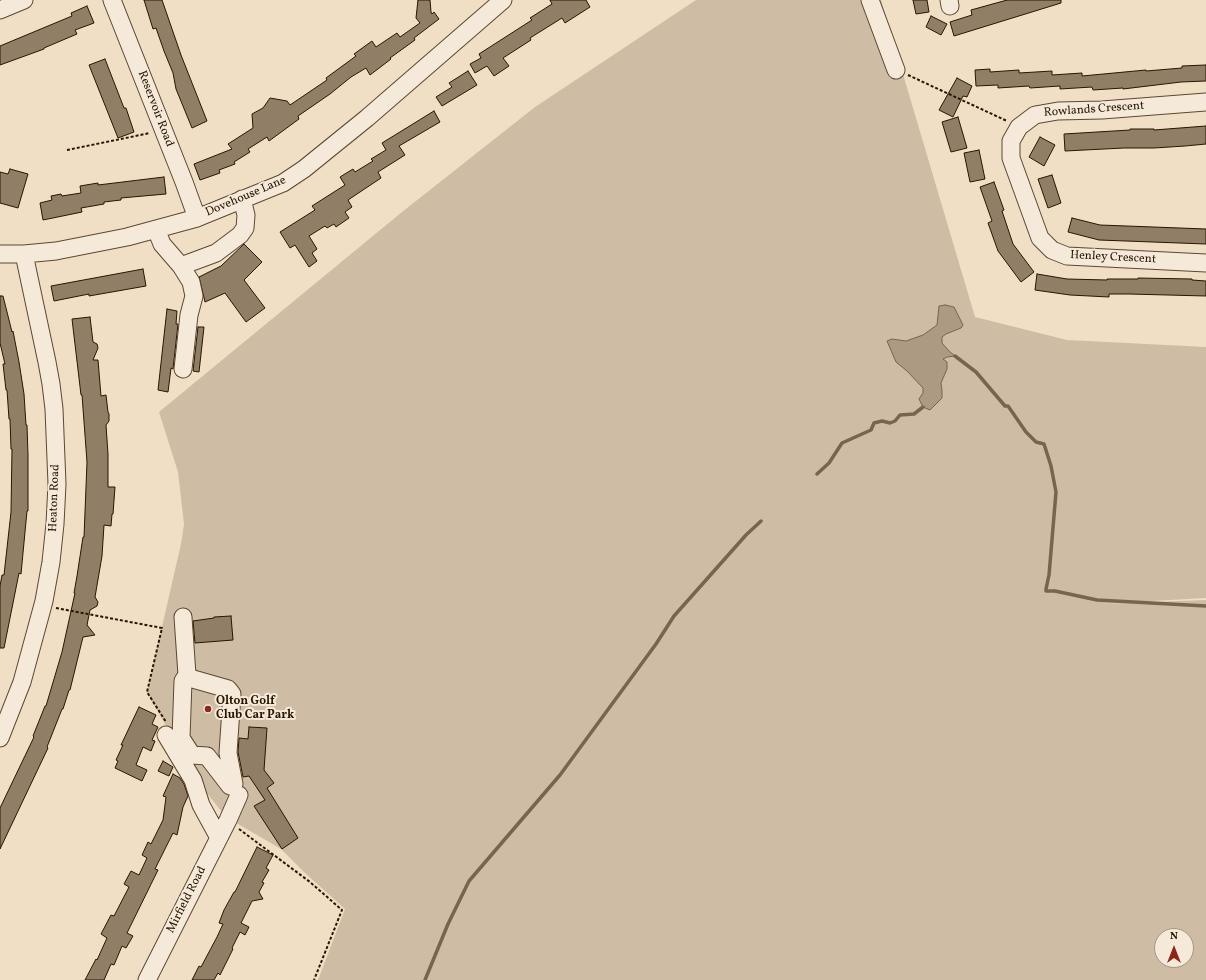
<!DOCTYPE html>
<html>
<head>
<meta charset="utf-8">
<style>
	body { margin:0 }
	#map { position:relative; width:1206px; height:980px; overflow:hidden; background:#f0dfc5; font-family:Vollkorn,serif }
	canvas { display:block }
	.north { position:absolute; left:1154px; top:928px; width:40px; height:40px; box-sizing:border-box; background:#f5ead9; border:1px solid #a39582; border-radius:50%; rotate:0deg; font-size:11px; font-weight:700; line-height:16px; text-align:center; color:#291500 }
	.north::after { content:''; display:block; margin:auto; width:14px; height:18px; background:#8f2418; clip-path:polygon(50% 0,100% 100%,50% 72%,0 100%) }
</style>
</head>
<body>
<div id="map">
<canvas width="1206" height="980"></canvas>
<div class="north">N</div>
</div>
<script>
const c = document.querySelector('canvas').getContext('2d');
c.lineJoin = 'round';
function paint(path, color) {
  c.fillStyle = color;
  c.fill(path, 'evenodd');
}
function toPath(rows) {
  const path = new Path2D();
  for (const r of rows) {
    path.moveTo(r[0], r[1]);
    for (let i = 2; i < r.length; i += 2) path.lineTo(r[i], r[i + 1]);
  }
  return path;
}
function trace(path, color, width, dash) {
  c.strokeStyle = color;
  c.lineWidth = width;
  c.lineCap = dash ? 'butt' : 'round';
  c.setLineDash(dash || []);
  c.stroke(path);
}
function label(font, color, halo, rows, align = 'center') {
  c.font = font + ' Vollkorn,serif';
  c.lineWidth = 4;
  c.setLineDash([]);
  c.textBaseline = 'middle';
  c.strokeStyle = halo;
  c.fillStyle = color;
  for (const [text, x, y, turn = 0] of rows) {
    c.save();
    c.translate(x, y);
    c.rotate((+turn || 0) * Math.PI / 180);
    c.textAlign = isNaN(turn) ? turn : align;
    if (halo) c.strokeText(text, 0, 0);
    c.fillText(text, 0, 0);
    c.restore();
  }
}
const green = toPath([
	[696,0,881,0,975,317,1067,340,1206,347,1206,598,1098,604,1206,600,1206,980,318,980,345,909,305,873,281,849,226,817,197,781,147,692,181,544,184,524,178,472,159,412,402,212,535,107],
	[1162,936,1186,936,1186,960,1162,960]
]);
const water = toPath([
	[945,305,954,307,963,325,961,328,946,334,942,337,942,343,949,351,955,356,947,357,943,359,947,362,947,369,941,383,942,391,942,398,930,410,923,407,919,399,923,393,923,388,907,371,896,362,887,341,892,339,906,341,923,335,937,325,939,306,945,305]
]);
const stream = toPath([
	[955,356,976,372,1005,406,1008,406,1026,432,1036,442,1044,444,1051,466,1056,492,1049,575,1046,589,1046,591,1055,591,1097,600,1206,606],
	[817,474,829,463,842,443,871,430,874,423,882,421,890,423,895,421,900,415,914,414,923,407],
	[425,980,448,924,469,881,560,775,656,644,674,616,746,535,761,521]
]);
const building = toPath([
	[144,0,162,0,181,55,207,121,192,128,176,89,173,73,164,51,156,28,153,29,144,0],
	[418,0,430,0,431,12,432,14,434,12,439,19,414,38,415,40,390,58,391,59,370,75,366,68,351,77,330,94,298,116,299,119,269,141,267,137,248,149,250,152,234,162,235,164,219,170,220,173,200,180,194,164,232,149,228,144,253,128,252,114,263,108,270,98,287,101,290,105,327,80,326,78,356,56,354,54,372,41,376,47,397,33,400,37,420,23,416,18,418,0],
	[550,0,586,0,590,7,565,23,562,18,530,38,531,40,503,58,509,66,494,76,487,66,475,73,470,64,481,58,479,54,532,20,530,18,552,4,550,0],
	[913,0,927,0,929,12,916,14,913,0],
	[1007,0,1061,0,1061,3,954,36,950,22,972,15,971,10,1007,0],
	[87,6,94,23,75,30,77,34,44,48,44,49,0,65,0,46,72,16,71,13,87,6],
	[931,16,947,24,941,35,926,27,931,16],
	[105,59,124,108,126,108,134,132,118,138,89,65,105,59],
	[1206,65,1206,81,1181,82,1123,89,1123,88,1093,90,1092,87,1060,89,1060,86,1030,88,1029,86,998,88,998,85,976,86,975,70,990,69,990,72,1019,70,1019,73,1052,71,1052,75,1082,73,1082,76,1146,70,1146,71,1182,68,1182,66,1206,65],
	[468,71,477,85,442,106,436,97,452,87,449,83,468,71],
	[957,78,972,86,967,97,963,96,953,117,939,110,957,78],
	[434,111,440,122,399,146,405,155,378,172,381,178,348,200,352,207,345,212,349,218,336,227,334,224,327,228,325,226,309,236,317,249,312,253,317,261,309,267,295,245,290,248,280,232,315,210,312,206,345,185,340,177,353,169,355,172,373,161,371,159,386,150,382,143,434,111],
	[958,117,967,148,951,152,942,122,958,117],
	[1206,126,1206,144,1185,146,1154,148,1124,148,1065,151,1064,134,1130,130,1130,129,1154,129,1154,130,1206,126],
	[1040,137,1055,145,1044,166,1029,157,1040,137],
	[979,150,985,179,970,182,964,153,979,150],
	[10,169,28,174,18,208,0,203,0,172,8,174,10,169],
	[1052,175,1061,203,1048,208,1038,179,1052,175],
	[164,177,166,194,121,198,121,200,104,202,104,204,81,208,82,212,43,220,40,203,52,200,51,196,61,194,62,196,81,193,80,186,98,183,98,185,164,177],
	[994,182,1004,210,1002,211,1013,244,1034,272,1021,282,998,251,988,223,992,221,980,187,994,182],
	[1072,218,1100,225,1206,229,1206,244,1099,240,1068,232,1072,218],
	[244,244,262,262,244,280,265,308,246,322,225,293,205,302,199,277,221,266,244,244],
	[143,269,146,286,89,296,89,294,54,301,51,286,143,269],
	[1037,274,1067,279,1107,280,1107,279,1138,279,1138,278,1192,279,1192,280,1206,281,1206,296,1129,294,1109,294,1109,297,1070,295,1035,290,1037,274],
	[0,296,3,296,12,332,13,331,19,362,24,394,26,425,27,425,28,455,28,511,27,511,21,574,19,573,4,648,0,648,0,586,2,575,4,575,11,512,12,449,11,449,10,419,9,419,7,390,6,390,3,364,5,364,0,343,0,296],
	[167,309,177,311,176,324,178,324,173,369,171,368,168,392,158,390,167,309],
	[90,317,93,342,97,344,98,348,93,360,98,360,101,396,106,395,108,412,109,414,109,421,106,425,108,454,108,487,115,487,113,514,112,514,111,526,104,525,102,556,95,597,98,602,97,606,90,610,87,625,95,635,83,637,70,690,69,690,63,709,62,709,47,747,48,748,0,849,0,808,34,737,33,736,45,706,46,706,62,652,75,593,74,593,77,576,83,537,84,537,87,462,82,395,81,395,72,319,90,317],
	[198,327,204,327,199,372,193,371,198,327],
	[231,616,233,640,195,643,193,621,214,618,214,617,231,616],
	[139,707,156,715,152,724,158,727,152,740,155,741,151,751,143,747,136,765,147,770,142,781,115,768,118,761,116,760,123,745,121,745,139,707],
	[249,727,267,728,264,770,274,783,267,788,298,838,282,849,254,806,265,800,249,776,243,777,238,752,239,738,248,739,249,727],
	[163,761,173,767,169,776,158,771,163,761],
	[173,774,180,778,184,784,188,796,183,807,177,835,173,833,155,869,158,870,127,933,133,936,126,948,122,946,114,965,111,964,104,980,85,980,96,959,97,960,107,938,101,934,111,915,114,916,129,887,124,884,131,871,139,875,147,858,142,855,148,842,151,844,163,820,166,797,163,796,173,774],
	[257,847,273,855,266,868,269,870,262,882,264,883,259,892,263,899,252,901,241,923,249,927,245,935,240,932,232,948,233,949,220,975,218,973,214,980,192,980,199,966,201,967,217,937,223,924,219,923,224,910,234,892,235,892,257,847]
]);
const path = toPath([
	[908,75,1007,121],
	[67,150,150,133],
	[56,608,162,628,147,692,166,722],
	[239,829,310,882,342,910,314,980]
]);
const minor = toPath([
	[112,0,184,182,197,218],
	[870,0,896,70],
	[949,0,950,6],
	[0,10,24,0],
	[1206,102,1102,110,1058,111,1035,115,1019,127,1011,141,1011,158,1040,238,1052,250,1067,256,1206,263],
	[156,229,162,244,181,266,191,282,194,296,189,315,183,369],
	[0,254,24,254,56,251,127,237,197,218,283,183,304,169,367,118,503,0],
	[181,266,216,253,240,235,245,228,246,215,242,199],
	[183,617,187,675,193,679,228,689,232,694,228,753,234,784],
	[187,675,183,681,181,738,192,755,207,756,230,786],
	[166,735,193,780,201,805,219,838],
	[0,738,22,682,44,601,51,562,55,524,57,484,54,409,51,384,47,362,24,254],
	[147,980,228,820,239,795]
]);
const markers = [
	[208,709,4,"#8f2418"]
];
const streetNames = [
	["Reservoir Road",155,109,69],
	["Rowlands Crescent",1094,110,-4],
	["Dovehouse Lane",246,197,-23],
	["Henley Crescent",1113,258,3],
	["Heaton Road",55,498,-88],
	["Mirfield Road",187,900,-63]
];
const poiNames = [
	["Olton Golf",216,702],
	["Club Car Park",216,716]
];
paint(green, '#cebda4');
paint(water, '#ac9a82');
trace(water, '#78654e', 1);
trace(stream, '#78654e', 3.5);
paint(building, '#907e66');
trace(building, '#291500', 1);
trace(minor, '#5b4831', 19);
trace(path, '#291500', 2, [3, 2]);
trace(minor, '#f5ead9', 17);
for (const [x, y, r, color] of markers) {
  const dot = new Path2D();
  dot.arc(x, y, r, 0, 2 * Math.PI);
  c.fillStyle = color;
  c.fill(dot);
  trace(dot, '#f5ead9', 1.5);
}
label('12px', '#291500', '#f5ead9', streetNames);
label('bold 12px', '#291500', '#f5ead9', poiNames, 'left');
</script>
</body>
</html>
